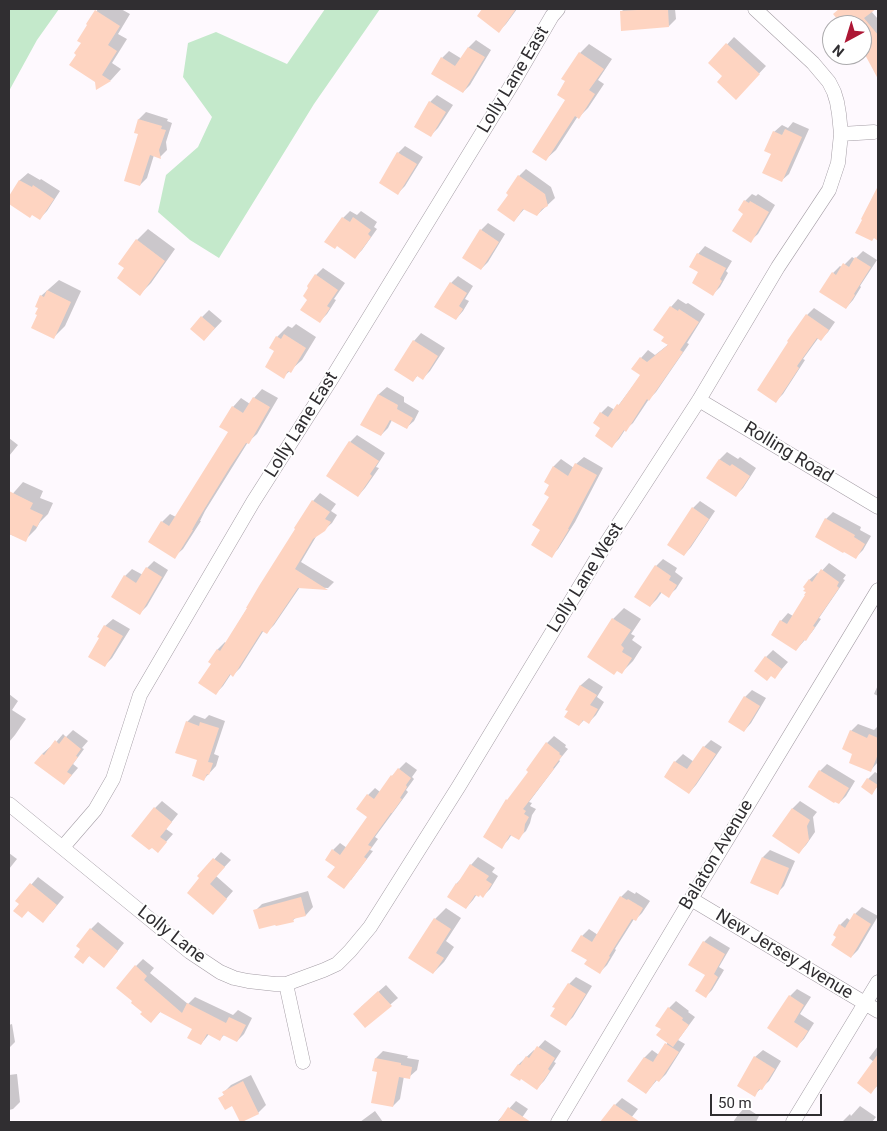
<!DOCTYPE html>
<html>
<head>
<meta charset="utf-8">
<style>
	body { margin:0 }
	#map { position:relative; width:887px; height:1131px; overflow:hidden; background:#fef9fe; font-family:Roboto,sans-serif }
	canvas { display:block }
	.frame { position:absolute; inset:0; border:10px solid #302e31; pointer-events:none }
	.north { position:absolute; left:822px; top:15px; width:50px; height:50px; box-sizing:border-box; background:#fff; border:1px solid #acabad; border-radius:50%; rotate:219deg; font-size:14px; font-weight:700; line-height:20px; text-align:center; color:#302e31 }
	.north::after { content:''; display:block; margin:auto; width:18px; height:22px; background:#ad1735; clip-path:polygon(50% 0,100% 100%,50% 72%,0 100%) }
	.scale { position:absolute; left:710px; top:1094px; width:112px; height:22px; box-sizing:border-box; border:2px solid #302e31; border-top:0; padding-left:6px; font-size:15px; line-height:18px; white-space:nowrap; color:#302e31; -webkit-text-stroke:4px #fff; paint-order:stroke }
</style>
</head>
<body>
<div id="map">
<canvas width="887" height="1131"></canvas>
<div class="frame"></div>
<div class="north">N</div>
<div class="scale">50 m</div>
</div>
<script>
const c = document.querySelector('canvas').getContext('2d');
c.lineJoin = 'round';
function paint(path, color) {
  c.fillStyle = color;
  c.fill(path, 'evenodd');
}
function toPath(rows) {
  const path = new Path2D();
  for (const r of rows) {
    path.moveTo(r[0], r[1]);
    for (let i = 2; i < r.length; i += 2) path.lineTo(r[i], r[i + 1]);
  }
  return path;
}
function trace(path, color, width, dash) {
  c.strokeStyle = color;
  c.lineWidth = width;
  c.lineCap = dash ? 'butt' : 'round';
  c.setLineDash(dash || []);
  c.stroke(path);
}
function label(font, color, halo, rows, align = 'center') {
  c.font = font + ' Roboto,sans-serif';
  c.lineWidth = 4;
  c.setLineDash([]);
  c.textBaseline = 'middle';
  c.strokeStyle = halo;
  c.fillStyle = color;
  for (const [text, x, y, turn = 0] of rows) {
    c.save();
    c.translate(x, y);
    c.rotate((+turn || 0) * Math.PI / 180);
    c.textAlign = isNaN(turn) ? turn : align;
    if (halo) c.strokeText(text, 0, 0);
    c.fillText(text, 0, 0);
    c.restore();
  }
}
const green = toPath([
	[9,9,59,9,37,40,9,91],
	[325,9,380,9,314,104,219,258,190,240,158,212,166,175,198,147,212,117,183,77,188,43,216,32,287,64]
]);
const shadow = toPath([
	[98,9,121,9,130,14,118,34,127,39,112,63,121,69,111,80,97,88,96,81,83,43,89,25,88,24],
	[484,9,517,9,506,24,499,31,479,16],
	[624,9,675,9,676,19,669,26,621,12],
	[840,9,874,9,871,11,878,19,878,76,862,47,862,25,844,25,835,14],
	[734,37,766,66,743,91,710,63],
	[476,40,491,50,470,85,463,92,442,58,449,51,462,59,469,47],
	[589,44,612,59,598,80,604,84,588,108,579,117,578,116,556,150,546,159,567,100,580,53],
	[437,95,453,105,438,128,431,135,430,102],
	[146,112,168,119,167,121,172,123,166,142,167,150,160,157,154,155,147,178,140,185,140,133,135,132,139,119],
	[793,122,809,129,789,174,781,181,772,153,774,132,782,125,788,128],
	[405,146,423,157,405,186,398,193,398,153],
	[526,169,551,187,555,198,537,215,525,208,514,221,509,194,519,176],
	[28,173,40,180,41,179,60,191,47,211,40,218,32,214,30,216,9,203,9,198,20,180],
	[752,194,756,196,758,194,775,205,758,234,750,241,744,213,745,201],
	[350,211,357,215,361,211,377,222,374,227,377,229,362,250,355,257,338,244,326,242,343,218],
	[488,223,505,234,488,262,481,269,481,230],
	[148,229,175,249,151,283,140,294,126,268,137,240],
	[705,246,732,261,726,271,728,273,720,287,713,294,700,271,691,267,698,254],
	[863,251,877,260,860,286,861,287,853,300,846,308,833,273,840,266,842,267,852,257,855,259],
	[323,268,345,283,334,299,336,300,327,314,320,321,309,299,316,275],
	[458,276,473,286,465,299,469,301,463,311,456,319,451,283],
	[59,280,81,291,65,326,54,337,39,315,41,296],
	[678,299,686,304,688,303,705,314,687,343,689,344,656,392,649,399,633,423,625,430,619,439,612,446,602,427,601,413,608,406,615,410,641,375,633,369,641,358,648,350,655,355,669,344,666,337,655,330,671,307],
	[814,308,835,322,828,332,821,339,819,337,803,359,805,360,783,394,776,401,807,315],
	[209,310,222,321,204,340,202,317],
	[296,324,316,337,302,360,283,377,275,351,277,337,288,326,292,328],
	[421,333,445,348,430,371,423,378,418,375,413,381,414,341],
	[387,387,404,397,404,402,419,411,414,421,406,428,392,420,388,428,381,435,374,405,379,394],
	[262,389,278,398,257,434,248,442,205,511,200,521,201,521,183,549,174,557,162,522,170,514,176,517,230,432,233,407,241,398,250,404,254,398],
	[357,435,385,453,376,467,379,468,365,488,358,496,350,442],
	[9,438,18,445,9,456],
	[727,452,738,459,740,457,756,468,743,488,736,495,708,478,720,459],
	[584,457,603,468,575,522,558,549,551,556,542,530,551,496,551,485,545,482,554,466,561,459,574,468,576,464],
	[23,482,43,491,40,498,53,503,48,514,40,522,36,529,25,540,9,534,9,498],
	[320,493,336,504,331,511,337,515,332,523,324,530,317,535,301,562,334,582,328,588,300,587,274,625,267,632,264,630,240,668,233,675,231,674,223,686,216,693,213,664,210,662,218,649,225,642,226,643,313,501],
	[700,501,715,511,691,547,684,555,693,508],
	[833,512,861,527,860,530,871,536,863,550,856,557,826,519],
	[663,559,677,568,675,572,683,578,676,589,668,596,662,592,657,599,650,606,656,566],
	[154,561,168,570,147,606,140,613,125,576,132,569,143,575,147,568],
	[829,563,846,575,843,579,845,580,819,618,821,619,812,632,796,650,772,634,781,621,788,613,793,616,807,595,809,580,817,573,819,574],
	[624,608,641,619,631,634,635,636,632,640,642,647,633,661,622,672,613,619],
	[113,619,130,629,112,658,105,665,105,626],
	[773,650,788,662,775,677,766,657],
	[589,678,603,687,597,697,604,702,596,715,589,722,584,720,579,725,569,711,567,709,581,685],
	[878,685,878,696,874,694],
	[752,690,766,698,751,723,744,731,745,697],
	[9,694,18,701,12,710,26,719,15,735,9,742],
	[194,715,205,719,209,715,225,721,214,754,219,756,216,766,204,779,187,722],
	[858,724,874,730,877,727,878,728,878,762,870,771,854,753,851,731],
	[73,730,88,741,82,748,84,749,73,764,78,768,64,784,42,754,50,747,51,748,63,734,66,737],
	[554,736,566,745,565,747,568,749,559,760,560,761,529,802,532,803,530,806,536,809,532,815,530,823,526,831,518,838,512,834,508,840,501,847,530,771,547,743],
	[711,740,722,747,696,785,689,793,665,776,675,762,683,754,694,762,704,747],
	[406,762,417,770,412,777,414,779,406,790,408,792,375,837,378,839,370,850,373,851,351,880,336,866,333,850,340,843,347,848,369,817,368,795,375,788,380,792,392,776],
	[827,764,855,781,846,796,839,803,810,787,820,771],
	[875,772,878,774,878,786,871,793,868,779],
	[162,801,178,814,166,829,173,834,158,851,155,808],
	[800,801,817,812,813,817,815,832,806,845,799,852,774,836,793,808],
	[770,850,795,861,784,886,777,893,763,857],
	[221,852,231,860,216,876,233,891,220,906,199,876],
	[9,853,17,859,9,869],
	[478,857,495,868,492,872,498,876,490,889,483,896,480,894,477,894,473,900,466,908,448,897,457,883,463,877,471,865],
	[38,877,64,897,50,914,21,904,17,901],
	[628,890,635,894,636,892,650,901,642,913,635,920,634,919,615,949,616,950,607,965,600,972,588,960,582,936,589,929,598,935,621,897],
	[308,891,313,907,306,915,297,917,293,920,255,911,262,904],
	[862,907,878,916,858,950,851,957,838,936,840,925,847,918,851,921,855,914],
	[446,908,461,918,446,941,454,947,444,962,433,973,435,919],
	[98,922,124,943,111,959,90,955,83,962,81,949,91,929],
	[710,936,730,948,719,967,724,970,712,990,706,996,707,974,704,942],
	[143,959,154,968,150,973,188,1004,195,997,233,1015,238,1010,252,1018,244,1034,237,1041,224,1035,220,1039,209,1034,201,1044,194,1028,161,1011,151,1022,144,1012,136,966],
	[576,977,592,986,573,1017,566,1024,569,984],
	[386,985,398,998,365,1026,361,1007],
	[797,989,811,997,800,1014,814,1023,804,1039,797,1046,790,996],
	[676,1001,689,1011,688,1012,695,1017,678,1040,685,1044,666,1074,659,1081,657,1080,646,1093,628,1081,645,1057,652,1050,659,1055,668,1042,662,1029,669,1008],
	[12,1024,15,1042,9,1048,9,1025],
	[545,1040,561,1051,554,1062,556,1063,544,1081,537,1088,522,1078,512,1075,519,1064,534,1050,535,1051],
	[878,1046,878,1085,871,1092,874,1062,869,1058],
	[763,1050,781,1061,769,1081,754,1095,755,1057],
	[383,1051,408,1056,407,1058,419,1060,417,1070,409,1077,404,1076,400,1099,393,1106,379,1071,376,1058],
	[17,1074,20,1102,13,1109,9,1110,9,1075],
	[251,1075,266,1105,258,1113,241,1122,232,1105,220,1098,225,1094,224,1092,231,1085],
	[622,1098,638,1109,628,1122,602,1122,615,1105],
	[516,1101,528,1109,519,1122,497,1122],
	[860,1106,876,1117,872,1122,842,1122,850,1114,851,1116],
	[745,1107,759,1116,756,1122,733,1122,738,1115],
	[375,1111,383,1122,360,1122]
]);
const building = toPath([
	[482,9,516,9,499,33,477,16],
	[655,9,668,9,669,27,621,31,620,11],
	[839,9,876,9,864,18,878,35,878,79,862,49,862,25,842,25,833,14],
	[95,10,120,26,108,45,117,51,102,75,111,81,96,90,95,82,69,65,76,55,74,53,81,43,77,41,87,25,86,24],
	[726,43,760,74,736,100,717,82,722,76,708,63],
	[468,47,485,57,463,93,431,74,441,57,455,66],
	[579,52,604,69,589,90,595,94,579,119,575,116,546,161,532,152,565,100,557,95,565,81,561,79],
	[429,101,446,112,431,137,414,127],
	[138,119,162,126,161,129,166,130,159,150,161,159,150,155,140,186,124,181,138,134,134,133],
	[785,129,802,137,782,182,762,173,771,154,764,151,773,131,782,135],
	[397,152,417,164,398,195,379,183],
	[518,175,545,194,548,206,542,209,537,216,523,209,514,222,497,210,508,195,506,193],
	[19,180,32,187,33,185,54,199,40,220,32,215,30,218,9,204,9,196],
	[878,186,878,241,874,238,872,241,855,233,862,220,861,219],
	[744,200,749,203,750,201,769,212,751,243,732,231,743,214,738,210],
	[342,217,350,222,353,217,371,230,368,234,371,237,355,259,337,246,335,249,324,242],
	[480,229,499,242,481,270,462,258],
	[136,239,165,261,140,296,117,278,124,268,118,264],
	[697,253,726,268,720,279,722,281,713,296,692,283,698,272,689,267],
	[855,257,871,267,854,294,855,295,846,309,819,292,832,272,836,275,843,263,849,267],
	[315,274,338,290,327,306,330,308,320,323,300,310,307,300,303,296,308,288,307,286],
	[450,282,467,293,459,306,463,309,456,320,434,307],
	[47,290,71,302,54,339,31,328,37,315,35,314,38,308,35,307,40,295,44,297],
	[670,306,678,311,679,309,699,322,680,350,683,352,649,401,647,399,626,432,624,430,612,448,595,436,600,428,593,423,600,412,608,417,617,404,619,405,640,375,631,369,640,357,647,362,668,345,661,341,664,337,653,330],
	[806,314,829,330,821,341,817,338,797,366,799,368,776,403,757,390,788,342,787,341],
	[201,316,215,328,204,341,190,329],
	[284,334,306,348,291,373,288,371,284,379,265,367,274,351,269,348,276,336,281,339],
	[413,340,438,356,423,380,417,376,413,382,394,370],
	[378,394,398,405,397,409,413,418,407,429,390,420,381,436,360,425],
	[253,397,270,407,249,444,246,443,230,467,197,521,192,530,193,530,175,559,148,542,161,521,169,526,228,432,219,427,232,406,243,413],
	[349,441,379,461,370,474,372,476,358,497,326,476],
	[719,459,730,466,732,464,750,476,736,497,706,478],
	[575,463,597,475,568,529,569,529,552,558,531,545,540,530,532,525,549,497,544,494,549,485,544,482,553,466,568,476],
	[9,491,33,503,30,509,43,515,37,527,33,525,26,542,9,534],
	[312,500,330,512,325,519,331,522,325,531,313,539,295,569,328,590,298,588,267,634,262,631,233,677,230,674,216,695,198,683,211,664,208,662,217,649,220,651,247,608,246,608,259,586,295,529,294,528],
	[692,507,709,519,684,556,667,545],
	[825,518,855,535,854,537,865,544,856,559,844,552,843,553,815,537],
	[655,565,671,576,669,580,677,585,669,598,660,592,650,607,634,597],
	[146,567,162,577,140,615,111,597,124,575,136,583],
	[821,569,839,582,837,586,839,588,813,626,815,627,806,641,804,640,796,651,771,635,780,620,787,624,805,595,804,595,806,592,803,591,805,589,803,587,809,579,812,582],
	[612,618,631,630,621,645,624,648,622,652,632,658,622,674,617,671,614,675,587,657],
	[104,625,123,636,105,667,88,657,99,638,97,637],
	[765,656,782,669,775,679,771,676,767,681,754,671],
	[580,685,597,695,590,705,598,709,589,724,583,720,579,726,564,717,568,711,565,710],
	[744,696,760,706,744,732,728,722],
	[186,721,199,726,200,722,219,728,208,762,213,763,209,775,207,774,204,781,192,776,197,760,175,753],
	[850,730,867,738,869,734,878,738,878,754,871,772,849,763,852,754,842,749],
	[65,736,81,749,76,756,78,757,67,772,72,775,64,785,34,763,42,754,44,755,55,740,59,744],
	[546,742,560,753,559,754,562,756,553,768,554,769,523,809,526,811,524,814,529,817,525,824,524,832,519,840,510,835,502,849,483,837,506,799,507,800,528,772,526,770],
	[703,746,716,754,689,794,664,777,674,761,687,769],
	[398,768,411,778,406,785,407,787,400,798,402,799,392,813,391,813,368,845,372,847,364,857,367,859,344,889,327,877,335,867,325,860,332,849,340,855,367,817,356,809,367,794,374,799,391,775,392,776],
	[819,770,849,788,839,804,835,802,834,803,808,787],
	[867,778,878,785,872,795,861,787],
	[154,807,172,822,160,837,167,842,158,853,152,848,149,850,131,836],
	[792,808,810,820,807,826,809,840,799,854,772,836],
	[762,857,789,868,778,895,750,883],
	[213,858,225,867,210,884,227,899,213,915,187,893,199,878,197,876],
	[470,864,489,876,486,880,492,884,483,898,480,895,479,897,475,895,466,909,447,897,456,883,457,884],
	[30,883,57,905,43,923,28,911,22,918,13,911,19,904,15,901],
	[620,896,627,900,628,899,643,908,636,921,632,919,609,956,610,957,600,974,584,964,587,960,571,951,581,935,592,942],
	[301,897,306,916,293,919,294,922,276,926,275,925,259,929,253,910],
	[854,913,871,924,851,958,831,945,836,937,833,935,839,924,845,928],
	[434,918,451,929,436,953,444,958,433,974,408,958],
	[90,928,118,951,104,968,89,956,83,964,74,957,80,949,76,946],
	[703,941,725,954,714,974,718,977,706,998,695,991,705,975,688,965],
	[135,965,147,976,144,980,182,1013,187,1003,226,1023,229,1017,246,1025,237,1042,223,1035,220,1041,207,1034,201,1045,187,1038,192,1029,160,1012,151,1023,140,1014,142,1012,131,1003,132,1001,116,988],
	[568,983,586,994,566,1026,550,1016,555,1008,552,1007],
	[378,991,392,1006,365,1028,353,1014],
	[789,995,804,1005,794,1022,808,1031,797,1048,767,1028],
	[668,1007,683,1018,682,1020,689,1025,673,1047,656,1035,661,1029,655,1026],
	[665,1043,679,1052,659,1082,656,1080,646,1094,627,1081,644,1057,653,1062],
	[537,1046,555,1058,548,1069,550,1071,537,1090,521,1079,520,1081,510,1075,518,1064,520,1065,526,1056,529,1058],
	[878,1054,878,1084,871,1094,857,1083],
	[754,1056,775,1069,762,1090,759,1089,755,1097,737,1086],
	[375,1058,401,1063,401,1065,412,1067,410,1079,399,1077,393,1107,371,1103,377,1072,372,1071],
	[243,1081,259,1114,242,1122,240,1122,232,1106,225,1110,218,1098,224,1095,222,1092],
	[614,1104,640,1122,600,1122],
	[508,1107,531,1122,498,1122]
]);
const minor = toPath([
	[841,134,874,132],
	[699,400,878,507],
	[9,804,190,952,220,972,234,978,248,981,275,984,286,984,324,970,337,964,350,951,370,927,459,786,605,545,699,400,778,267,829,190,838,163,841,134,839,114,837,102,834,92,829,82,813,63,755,9],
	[63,847,95,810,113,779,140,695,253,502,332,378,514,81,552,16,558,9],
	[691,899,878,1011],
	[286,984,303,1062],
	[558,1122,691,899,878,590],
	[793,1122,878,982]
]);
const streetNames = [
	["Lolly Lane East",514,80,-59],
	["Lolly Lane East",302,425,-58],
	["Rolling Road",788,453,31],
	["Lolly Lane West",586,578,-58],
	["Balaton Avenue",717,855,-59],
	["Lolly Lane",171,935,38],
	["New Jersey Avenue",784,955,31]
];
paint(green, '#c4e9cb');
paint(shadow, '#0003');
paint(building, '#fed4c1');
trace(minor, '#a49da5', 15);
trace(minor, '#fff', 14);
label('18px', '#302e31', '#fff', streetNames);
</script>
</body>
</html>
